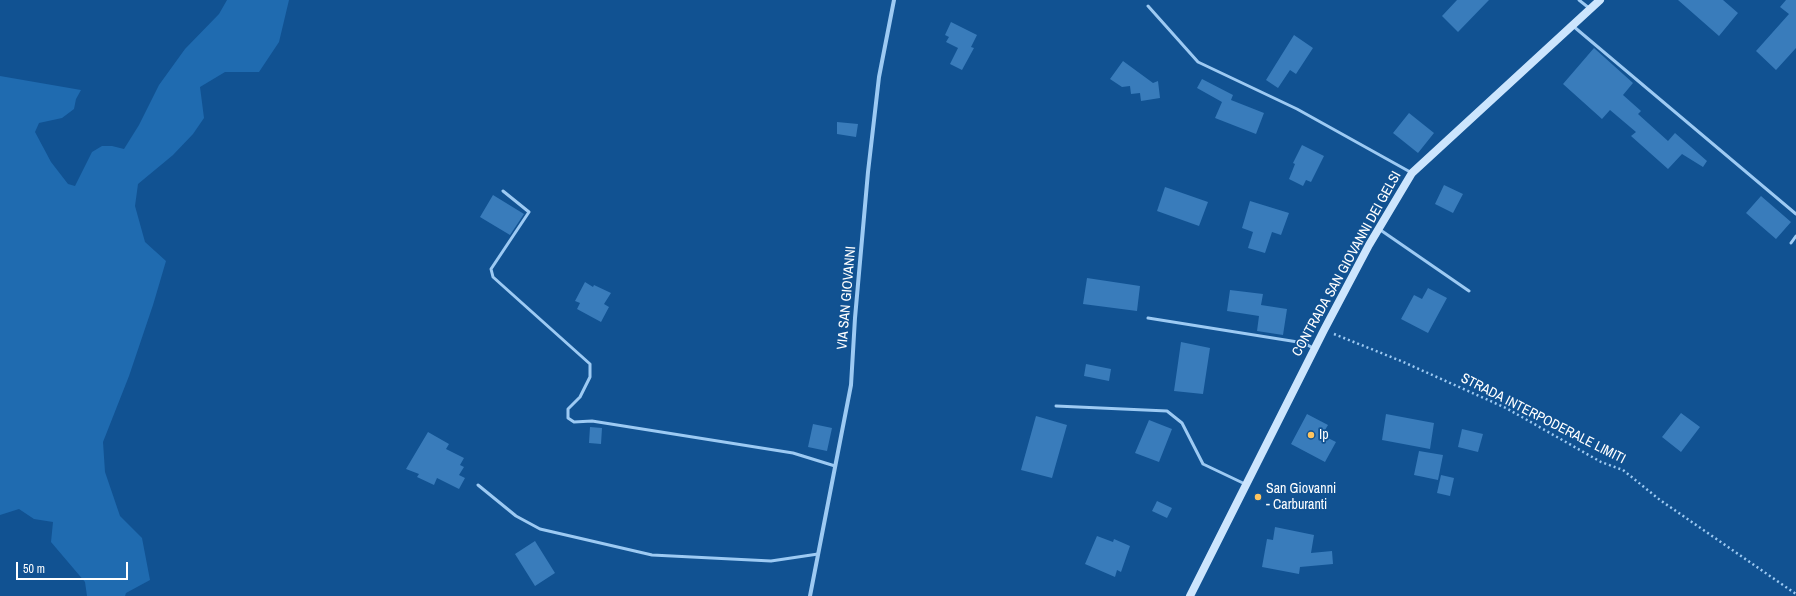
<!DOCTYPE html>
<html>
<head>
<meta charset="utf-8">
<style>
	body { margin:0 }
	#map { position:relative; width:1796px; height:596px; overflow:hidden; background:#115292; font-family:"Archivo Narrow",sans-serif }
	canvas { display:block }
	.scale { position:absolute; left:16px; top:562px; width:112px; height:18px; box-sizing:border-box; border:2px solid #fff; border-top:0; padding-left:5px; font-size:12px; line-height:14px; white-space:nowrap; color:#fff; -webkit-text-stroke:3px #115292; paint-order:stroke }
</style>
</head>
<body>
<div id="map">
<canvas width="1796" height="596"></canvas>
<div class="scale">50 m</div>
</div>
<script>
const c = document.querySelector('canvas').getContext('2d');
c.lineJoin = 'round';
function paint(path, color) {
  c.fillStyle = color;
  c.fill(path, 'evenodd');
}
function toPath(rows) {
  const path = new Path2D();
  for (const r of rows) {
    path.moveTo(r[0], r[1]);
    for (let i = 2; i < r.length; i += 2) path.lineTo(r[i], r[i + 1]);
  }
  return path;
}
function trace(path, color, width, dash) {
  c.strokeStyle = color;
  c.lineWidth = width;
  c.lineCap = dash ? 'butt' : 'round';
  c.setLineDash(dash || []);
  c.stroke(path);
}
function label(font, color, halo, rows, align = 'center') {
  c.font = font + ' "Archivo Narrow",sans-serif';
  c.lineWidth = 3.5;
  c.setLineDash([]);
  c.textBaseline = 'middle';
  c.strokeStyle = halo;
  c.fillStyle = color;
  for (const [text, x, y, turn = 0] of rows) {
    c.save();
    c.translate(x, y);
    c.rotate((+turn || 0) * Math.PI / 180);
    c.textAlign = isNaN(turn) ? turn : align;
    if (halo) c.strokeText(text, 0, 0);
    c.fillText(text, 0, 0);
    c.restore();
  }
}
const green = toPath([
	[227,0,289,0,279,42,259,72,225,72,200,87,204,118,193,134,173,155,138,184,135,206,145,242,166,261,153,305,129,376,103,442,105,472,120,516,142,538,150,580,126,593,125,596,87,596,85,582,51,542,53,522,34,519,19,509,0,515,0,76,81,90,76,99,74,109,62,118,39,123,35,132,51,162,68,184,75,186,92,152,102,146,112,146,124,149,139,125,159,85,185,49,219,14]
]);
const building = toPath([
	[1457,0,1489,0,1458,32,1442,16],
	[1678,0,1723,0,1738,13,1719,36],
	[1786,0,1796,0,1796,48,1776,70,1756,51,1789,14,1780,7],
	[951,22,977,35,971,47,974,48,962,70,950,64,958,48,946,42,949,37,945,35],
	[1294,35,1313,48,1296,74,1290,70,1278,88,1266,80],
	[1594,48,1633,83,1623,95,1641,111,1638,114,1668,141,1675,133,1707,161,1703,167,1682,154,1668,169,1631,136,1636,132,1610,110,1602,119,1563,84],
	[1123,61,1153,83,1158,81,1160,98,1141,101,1140,93,1131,94,1130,86,1122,87,1110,79],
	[1202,79,1233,95,1231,100,1264,113,1256,134,1215,118,1222,102,1197,88],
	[1409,113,1434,133,1418,153,1393,133],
	[837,122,858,124,856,137,837,134],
	[1302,145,1324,156,1311,182,1306,180,1303,186,1289,179,1295,164,1293,163],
	[1444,185,1463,194,1453,213,1435,204],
	[1165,187,1208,202,1199,226,1157,211],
	[493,195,524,214,510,235,480,217],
	[1761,196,1791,222,1776,239,1746,213],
	[1250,201,1289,213,1281,235,1272,232,1265,253,1248,248,1253,232,1242,228],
	[1087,278,1140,286,1137,311,1083,304],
	[585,282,593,287,594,285,611,293,604,304,609,307,601,322,577,309,580,303,575,301],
	[1428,288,1447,298,1428,333,1401,319,1414,295,1422,299],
	[1230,290,1263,294,1261,305,1287,309,1283,335,1257,331,1259,316,1227,311],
	[1181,342,1210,348,1203,394,1174,391],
	[1086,364,1111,369,1109,381,1084,376],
	[1681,413,1700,427,1681,452,1662,437],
	[1307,414,1328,425,1322,435,1336,442,1325,462,1291,444],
	[1386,414,1434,423,1430,449,1382,440],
	[1036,416,1067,425,1052,478,1021,470],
	[1149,420,1172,429,1159,462,1135,453],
	[813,424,832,428,827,451,808,447],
	[590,427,602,428,601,444,589,443],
	[1462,429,1483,434,1478,452,1458,447],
	[428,432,449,444,446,449,464,458,460,465,464,467,459,475,465,478,459,489,437,478,434,485,417,477,419,474,406,469],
	[1419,451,1443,455,1438,480,1414,475],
	[1441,475,1454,478,1450,496,1437,493],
	[1157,501,1172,508,1167,518,1152,511],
	[1275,527,1314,535,1311,553,1332,551,1333,564,1300,567,1299,574,1262,567,1267,539,1273,540],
	[1097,536,1113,542,1114,539,1130,546,1121,572,1117,570,1115,577,1085,564],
	[535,541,555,573,535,586,515,554]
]);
const path = toPath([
	[1334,334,1401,361,1506,408,1601,462,1623,470,1660,500,1796,594]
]);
const lane = toPath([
	[1579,0,1589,8],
	[1148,6,1198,62,1297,109,1412,173],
	[1573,26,1796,214],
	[503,191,529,212,491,269,493,277,590,364,590,377,580,397,568,409,568,418,574,422,592,421,793,453,835,466],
	[1379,229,1469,291],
	[1791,243,1796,236],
	[1148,318,1304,343,1313,348],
	[1056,406,1167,411,1182,423,1203,464,1245,484],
	[478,485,516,516,540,529,652,555,771,561,818,554]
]);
const street = toPath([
	[810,596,851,385,855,318,868,172,879,77,894,0]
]);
const secondary = toPath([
	[1190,596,1324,330,1369,245,1412,173,1600,0]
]);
const markers = [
	[1311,435,4,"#ffc55f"],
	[1258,497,4,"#ffc55f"]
];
const streetNames = [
	["CONTRADA SAN GIOVANNI DEI GELSI",1347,264,-61],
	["VIA SAN GIOVANNI",847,298,-85],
	["STRADA INTERPODERALE LIMITI",1543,419,27]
];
const poiNames = [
	["Ip",1319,435],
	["San Giovanni",1266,489],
	["- Carburanti",1266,505]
];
paint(green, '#1f6bb0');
paint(building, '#397cbb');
trace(path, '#9dcaf3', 2.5, [2, 3]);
trace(lane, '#9dcaf3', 3);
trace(street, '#9dcaf3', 4);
trace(secondary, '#cce5fd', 8);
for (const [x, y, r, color] of markers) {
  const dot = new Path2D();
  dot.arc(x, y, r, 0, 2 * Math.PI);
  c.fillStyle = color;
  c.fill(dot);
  trace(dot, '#115292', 1.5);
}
label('14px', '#fff', '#115292', streetNames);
label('14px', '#fff', '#115292', poiNames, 'left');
</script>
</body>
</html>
